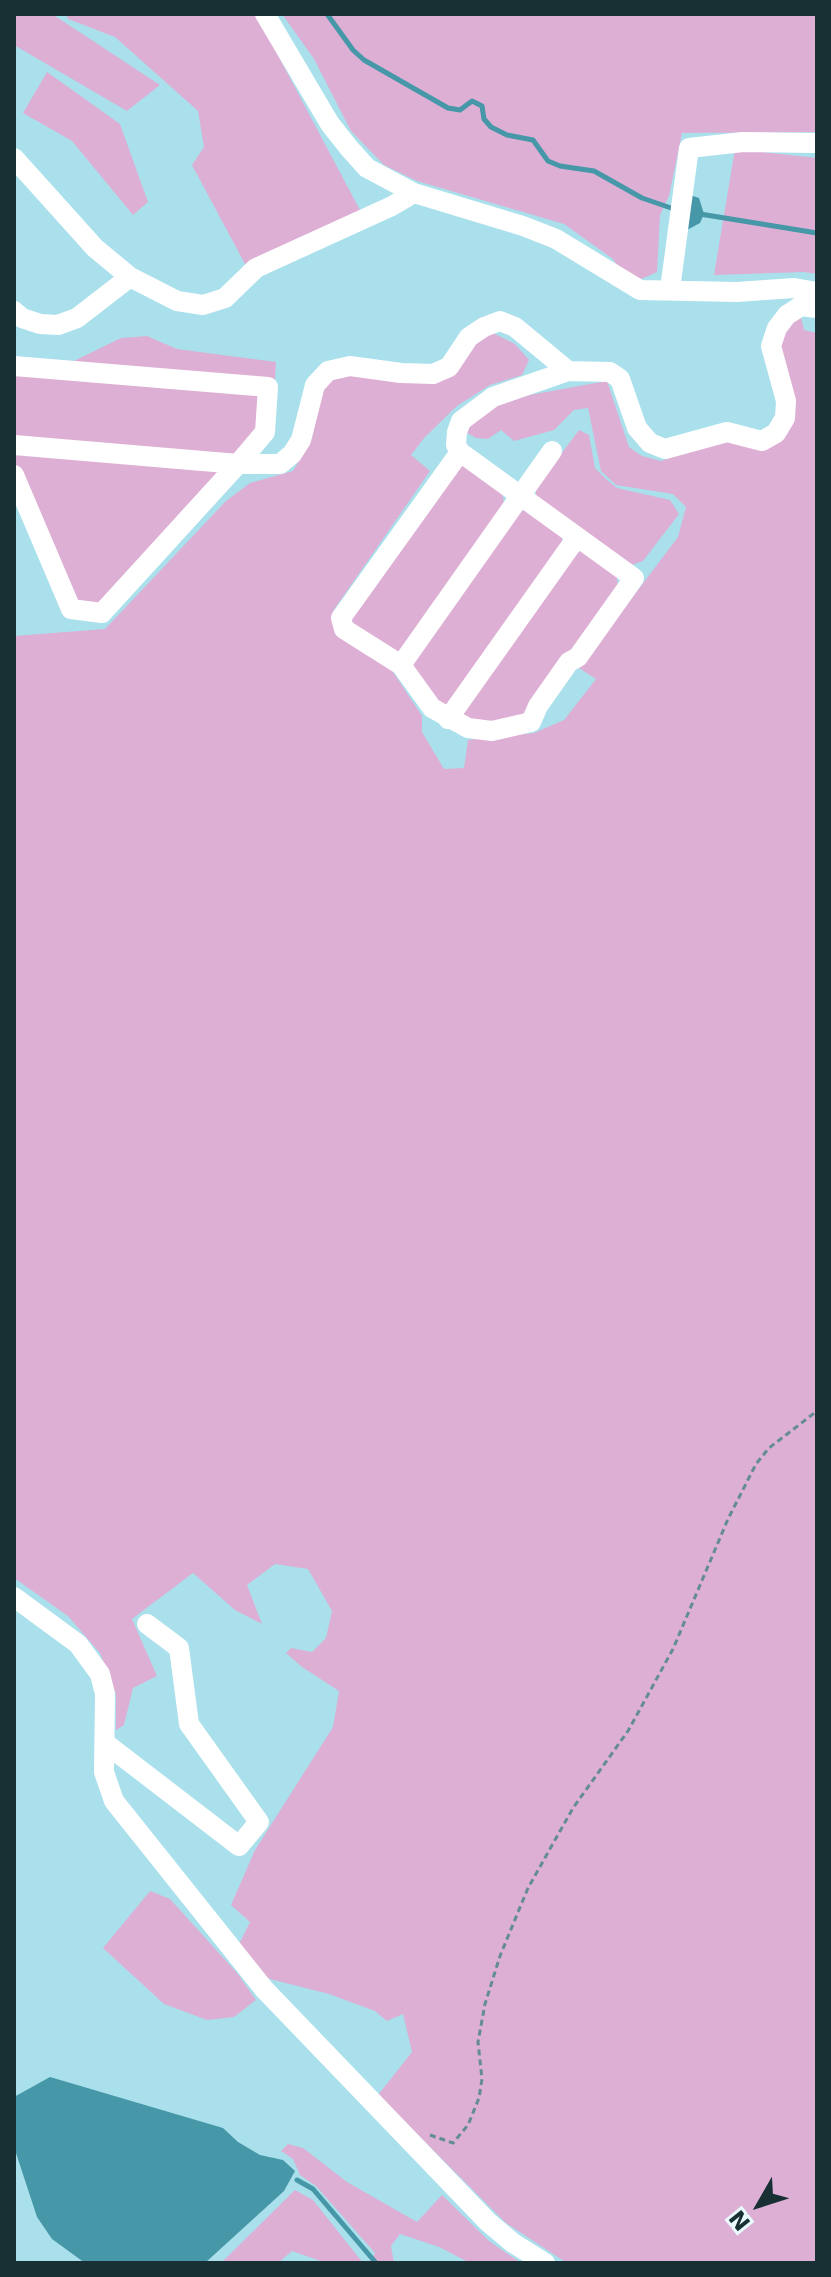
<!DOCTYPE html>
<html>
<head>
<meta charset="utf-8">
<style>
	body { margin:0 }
	#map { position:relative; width:831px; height:2277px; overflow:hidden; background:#a9e0ec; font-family:"DejaVu Sans",sans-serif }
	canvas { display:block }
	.frame { position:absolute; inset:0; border:16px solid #182f34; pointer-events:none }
	.north { position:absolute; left:719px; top:2165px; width:80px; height:80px; -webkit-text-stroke:6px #eafafd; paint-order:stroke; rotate:231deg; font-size:22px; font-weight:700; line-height:32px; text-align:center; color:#182f34 }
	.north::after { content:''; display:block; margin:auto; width:28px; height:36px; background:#182f34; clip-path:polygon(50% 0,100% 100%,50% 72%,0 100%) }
</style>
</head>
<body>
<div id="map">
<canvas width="831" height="2277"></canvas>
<div class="frame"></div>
<div class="north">N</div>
</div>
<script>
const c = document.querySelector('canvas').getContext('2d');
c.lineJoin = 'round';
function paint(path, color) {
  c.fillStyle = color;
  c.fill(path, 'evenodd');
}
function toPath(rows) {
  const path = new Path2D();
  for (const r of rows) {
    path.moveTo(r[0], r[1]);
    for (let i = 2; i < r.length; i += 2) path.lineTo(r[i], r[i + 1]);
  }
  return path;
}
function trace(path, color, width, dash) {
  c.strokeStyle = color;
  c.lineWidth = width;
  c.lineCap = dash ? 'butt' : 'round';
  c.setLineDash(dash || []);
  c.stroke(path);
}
const green = toPath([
	[14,14,52,14,160,85,127,111,14,45],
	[66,14,256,14,361,212,245,264,192,165,204,147,198,111,115,37,68,19],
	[282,14,817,14,817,132,682,133,669,196,660,215,657,272,639,280,620,270,613,259,564,224,417,181,384,165,351,131,314,59],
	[47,72,120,124,148,202,133,215,72,141,23,113],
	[735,149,817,158,817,274,804,272,714,275],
	[801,317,804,330,817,333,817,2263,567,2263,506,2223,378,2095,412,2052,403,2014,387,2021,375,2011,329,1994,266,1978,239,1944,250,1922,231,1905,255,1850,333,1727,339,1691,302,1667,286,1653,291,1648,312,1652,326,1638,332,1611,308,1569,275,1564,247,1585,262,1624,235,1610,193,1573,132,1619,157,1676,133,1688,124,1725,116,1730,116,1694,100,1653,68,1616,14,1578,14,636,105,629,226,501,250,483,293,471,312,438,322,391,331,377,349,373,419,381,472,342,491,332,515,344,529,360,522,375,490,385,457,406,425,437,411,455,430,471,333,611,340,636,391,669,422,716,422,732,444,769,464,768,468,740,534,733,564,720,596,679,579,668,678,537,686,507,673,494,616,485,601,471,588,408,574,410,554,430,514,441,501,430,488,439,476,438,467,433,472,421,502,400,607,381,629,447,642,456,661,461,728,438,776,442,780,344,787,327],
	[147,336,177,349,276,362,272,431,101,622,64,617,14,498,14,357,74,361,121,338],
	[579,430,589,435,595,468,607,480,617,488,670,500,679,514,643,561,629,566,536,499,536,488],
	[464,465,502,490,504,503,403,651,392,654,349,627,348,618,455,468],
	[530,510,562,533,562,547,449,705,437,706,413,672,414,660,518,511],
	[586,550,616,572,618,586,524,714,492,724,467,723,461,710,572,554],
	[150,1891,170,1899,237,1973,256,2000,234,2017,207,2020,164,2004,103,1948],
	[288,2144,303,2148,347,2182,417,2222,442,2195,489,2241,521,2263,470,2263,439,2247,400,2234,391,2246,394,2263,370,2263,375,2253,316,2186,300,2175,293,2159,281,2151],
	[295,2190,313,2200,363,2263,326,2263,292,2251,278,2263,221,2263]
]);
const water = toPath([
	[687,194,699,198,704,214,700,223,687,230],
	[50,2077,223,2128,238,2142,260,2155,283,2160,295,2171,284,2191,205,2263,85,2263,52,2239,37,2217,14,2147,14,2097]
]);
const stream = toPath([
	[327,14,353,50,364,60,448,108,460,110,472,101,482,106,484,119,491,127,507,135,533,140,548,161,560,166,594,171,642,198,674,209],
	[700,214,817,233],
	[297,2180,313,2189,376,2263]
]);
const path = toPath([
	[430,2135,453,2143,468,2125,479,2098,482,2079,478,2042,485,2004,500,1956,528,1888,573,1808,628,1731,673,1649,728,1519,756,1464,769,1448,817,1411]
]);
const minor = toPath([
	[265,14,330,124,349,148,367,168,414,193,523,226,556,239,640,290,737,292,794,288,817,292],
	[14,158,95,248,130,277,177,301,203,305,225,298,256,268,392,206,414,193],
	[670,289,689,148,743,142,817,143],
	[14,311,22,318,40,324,58,325,77,318,130,277],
	[14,366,268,387,265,432,238,464,14,445],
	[460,452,341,618,344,629,401,665,432,708,468,728,492,731,531,722,538,706,569,662,578,657,634,578,460,452,456,445,457,432,461,421,493,397,568,371],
	[14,475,71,609,102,613,238,464,280,464,292,454,301,440,315,385,328,371,350,366,401,373,433,374,449,367,469,337,484,327,500,321,515,327,568,371,610,372,620,379,637,428,650,443,665,449,727,432,762,441,776,433,785,418,786,401,771,346,777,328,787,315,801,306,817,308],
	[401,665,552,451],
	[448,719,577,537],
	[14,1597,78,1644,100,1674,105,1694,104,1772,114,1801,264,1989,488,2222,513,2243,545,2263],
	[105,1743,239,1846,259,1822,189,1724,179,1648,147,1624]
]);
paint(green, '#ddafd5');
paint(water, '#4697a7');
trace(stream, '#4697a7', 5);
trace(path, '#648c94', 3, [6, 4]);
trace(minor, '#fff', 20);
</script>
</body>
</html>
